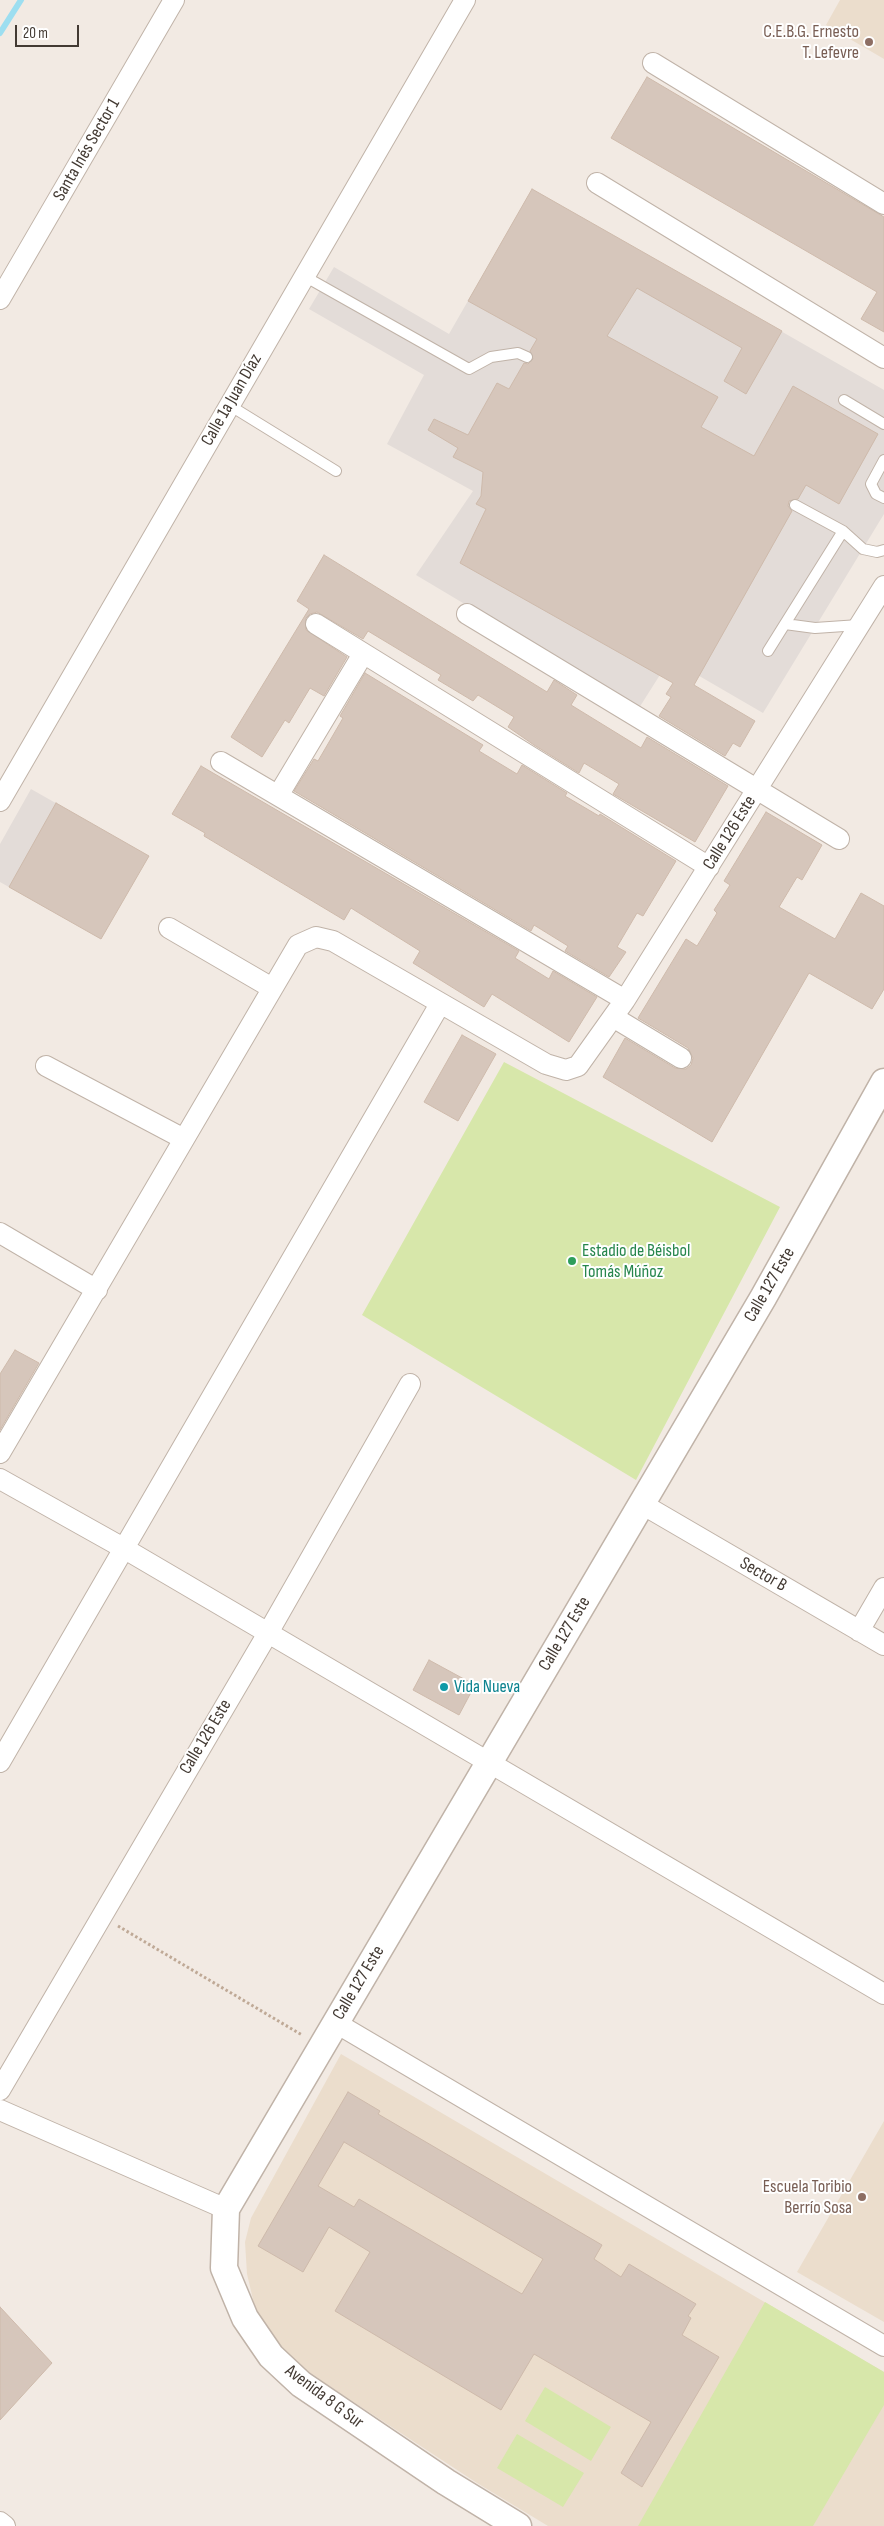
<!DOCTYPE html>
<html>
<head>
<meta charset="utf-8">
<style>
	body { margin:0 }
	#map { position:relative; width:884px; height:2526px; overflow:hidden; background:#f2eae3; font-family:"Sofia Sans Condensed",sans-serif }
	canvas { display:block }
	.scale { position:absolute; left:15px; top:25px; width:64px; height:22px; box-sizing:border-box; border:2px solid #433a33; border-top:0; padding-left:6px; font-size:15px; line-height:18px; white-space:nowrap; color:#433a33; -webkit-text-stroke:4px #fff; paint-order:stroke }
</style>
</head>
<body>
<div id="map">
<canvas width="884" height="2526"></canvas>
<div class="scale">20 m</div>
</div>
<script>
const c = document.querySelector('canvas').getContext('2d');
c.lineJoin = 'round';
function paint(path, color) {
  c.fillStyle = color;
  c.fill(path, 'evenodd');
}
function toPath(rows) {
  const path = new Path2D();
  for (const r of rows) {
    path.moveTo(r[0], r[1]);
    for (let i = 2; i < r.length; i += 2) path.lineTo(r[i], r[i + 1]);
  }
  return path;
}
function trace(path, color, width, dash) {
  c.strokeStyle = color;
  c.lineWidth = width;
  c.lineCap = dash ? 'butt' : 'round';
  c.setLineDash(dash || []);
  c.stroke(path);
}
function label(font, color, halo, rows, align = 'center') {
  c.font = font + ' "Sofia Sans Condensed",sans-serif';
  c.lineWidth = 4;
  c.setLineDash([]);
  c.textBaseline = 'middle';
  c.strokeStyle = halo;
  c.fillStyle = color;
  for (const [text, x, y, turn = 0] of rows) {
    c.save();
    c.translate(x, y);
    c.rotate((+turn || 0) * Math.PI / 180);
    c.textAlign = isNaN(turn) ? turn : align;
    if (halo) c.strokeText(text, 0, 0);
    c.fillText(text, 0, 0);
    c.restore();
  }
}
const industrial = toPath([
	[532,189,884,390,884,514,763,713,670,659,639,708,416,575,473,491,387,444,424,375,309,309,334,267,449,334],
	[31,789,149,856,101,939,0,882,0,844]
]);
const education = toPath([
	[840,0,884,0,884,59,826,25],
	[341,2054,884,2372,884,2526,548,2526,477,2483,294,2363,259,2325,247,2274,245,2242,251,2218],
	[884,2121,884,2322,797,2272]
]);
const green = toPath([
	[504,1062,780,1207,636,1480,362,1315],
	[765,2302,884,2372,884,2405,813,2526,638,2526],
	[545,2387,611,2427,591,2461,525,2421],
	[517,2434,584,2473,563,2507,497,2468]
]);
const stream = toPath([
	[0,33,21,0]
]);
const building = toPath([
	[647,77,884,217,884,332,861,319,877,292,611,138,647,77],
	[532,189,782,331,746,394,724,381,742,348,637,288,607,336,718,397,701,427,754,456,793,386,878,434,839,504,806,485,798,499,789,501,788,506,792,511,694,685,755,721,740,747,733,743,725,756,659,716,671,697,666,694,673,683,460,563,486,509,476,504,481,496,483,472,453,457,458,448,428,430,434,419,468,435,497,383,509,389,524,363,528,364,533,359,530,351,537,339,468,301,532,189],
	[324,555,547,692,554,680,577,695,571,705,641,748,647,737,728,786,695,842,613,794,619,784,584,763,579,773,534,745,508,727,514,717,478,695,473,701,438,680,441,675,368,631,363,639,317,612,310,614,306,618,306,630,347,657,324,696,310,688,289,723,285,720,262,757,231,737,309,609,297,601,324,555],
	[365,673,483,745,479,751,517,774,522,765,567,793,565,796,599,816,600,814,676,861,643,916,637,913,617,947,626,952,609,977,565,951,568,946,534,925,531,931,294,791,314,759,318,761,343,718,340,716,365,673],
	[201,766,519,951,515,958,549,979,553,971,597,997,569,1042,492,994,484,1007,413,963,420,951,351,908,344,920,204,836,205,833,172,814,201,766],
	[56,803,149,856,101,939,9,887,56,803],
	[766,812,822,845,802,880,797,877,779,907,835,939,861,893,884,906,884,989,872,1009,809,973,712,1142,603,1077,625,1038,675,1068,686,1069,691,1065,693,1058,688,1048,638,1018,686,939,697,946,717,913,714,910,730,885,724,881,766,812],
	[462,1035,496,1054,458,1121,424,1102,462,1035],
	[15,1350,39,1363,0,1430,0,1374,15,1350],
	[429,1660,475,1685,459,1715,413,1690,429,1660],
	[348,2092,380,2111,378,2114,602,2245,594,2259,621,2277,629,2264,696,2304,688,2316,691,2318,682,2335,719,2357,642,2487,621,2473,651,2422,534,2354,501,2410,335,2311,370,2252,329,2227,303,2272,258,2246,348,2092],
	[344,2142,543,2259,522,2294,359,2199,354,2207,318,2186,344,2142],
	[0,2307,52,2363,0,2420,0,2307]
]);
const path = toPath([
	[118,1926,302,2035]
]);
const service = toPath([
	[304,276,469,369,491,357,518,353,527,357],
	[844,400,884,424],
	[229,405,336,471],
	[884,460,871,484,876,494,884,498],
	[795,505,843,531,863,549,877,552,884,550],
	[785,624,815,628,859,625],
	[768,651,843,531]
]);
const minor = toPath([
	[653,63,884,204],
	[597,183,884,358],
	[0,299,174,0],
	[467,614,839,839],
	[316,624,709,867],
	[221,762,625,1000],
	[279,794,363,654],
	[0,801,465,0],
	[169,928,272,988],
	[613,1017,681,1058],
	[46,1066,184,1139],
	[0,1233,97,1290],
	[0,1453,298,945,316,937,333,941,546,1064,566,1070,578,1066,625,1000,884,586],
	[0,1479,125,1549,884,1994],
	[642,1504,884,1645],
	[859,1631,884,1588],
	[0,1762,440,1004],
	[336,2023,884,2346],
	[0,2090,268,1633,410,1384],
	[0,2110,226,2209],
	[0,2522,5,2526]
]);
const tertiary = toPath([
	[518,2526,446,2482,301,2384,271,2356,245,2318,224,2268,226,2209,763,1298,884,1082]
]);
const markers = [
	[869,42,5,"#8d6e63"],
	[572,1261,5,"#2e9e5b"],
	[444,1687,5,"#0f9aa8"],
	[862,2197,5,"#8d6e63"]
];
const educationNames = [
	["C.E.B.G. Ernesto",859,32],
	["T. Lefevre",859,53],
	["Escuela Toribio",852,2187],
	["Berrío Sosa",852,2208]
];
const streetNames = [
	["Santa Inés Sector 1",87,150,-60],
	["Calle 1a Juan Díaz",232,400,-60],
	["Calle 126 Este",730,833,-58],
	["Calle 127 Este",770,1285,-60],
	["Sector B",763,1575,30],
	["Calle 127 Este",565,1634,-59],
	["Calle 126 Este",206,1737,-59],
	["Calle 127 Este",359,1983,-59],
	["Avenida 8 G Sur",324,2397,37]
];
const leisureNames = [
	["Estadio de Béisbol",582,1251],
	["Tomás Múñoz",582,1272]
];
const cultureNames = [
	["Vida Nueva",454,1687]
];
paint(industrial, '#e3dcd8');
paint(education, '#ebddcc');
paint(green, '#d7e7aa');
trace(stream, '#9ddef0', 6);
paint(building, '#d6c6bb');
trace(building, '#cebaab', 1);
trace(service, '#c0b3a8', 12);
trace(minor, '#c0b3a8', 22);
trace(tertiary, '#c0b3a8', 29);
trace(path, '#bfa996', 3, [2.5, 2.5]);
trace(service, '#fff', 10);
trace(minor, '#fff', 20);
trace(tertiary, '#fff', 26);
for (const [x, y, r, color] of markers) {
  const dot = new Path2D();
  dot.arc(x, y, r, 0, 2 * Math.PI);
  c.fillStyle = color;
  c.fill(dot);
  trace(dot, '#fff', 2);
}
label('18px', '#785e54', '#fff', educationNames, 'right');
label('18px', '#433a33', '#fff', streetNames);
label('18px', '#27864d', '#fff', leisureNames, 'left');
label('18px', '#0d838f', '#fff', cultureNames, 'left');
</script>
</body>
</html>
